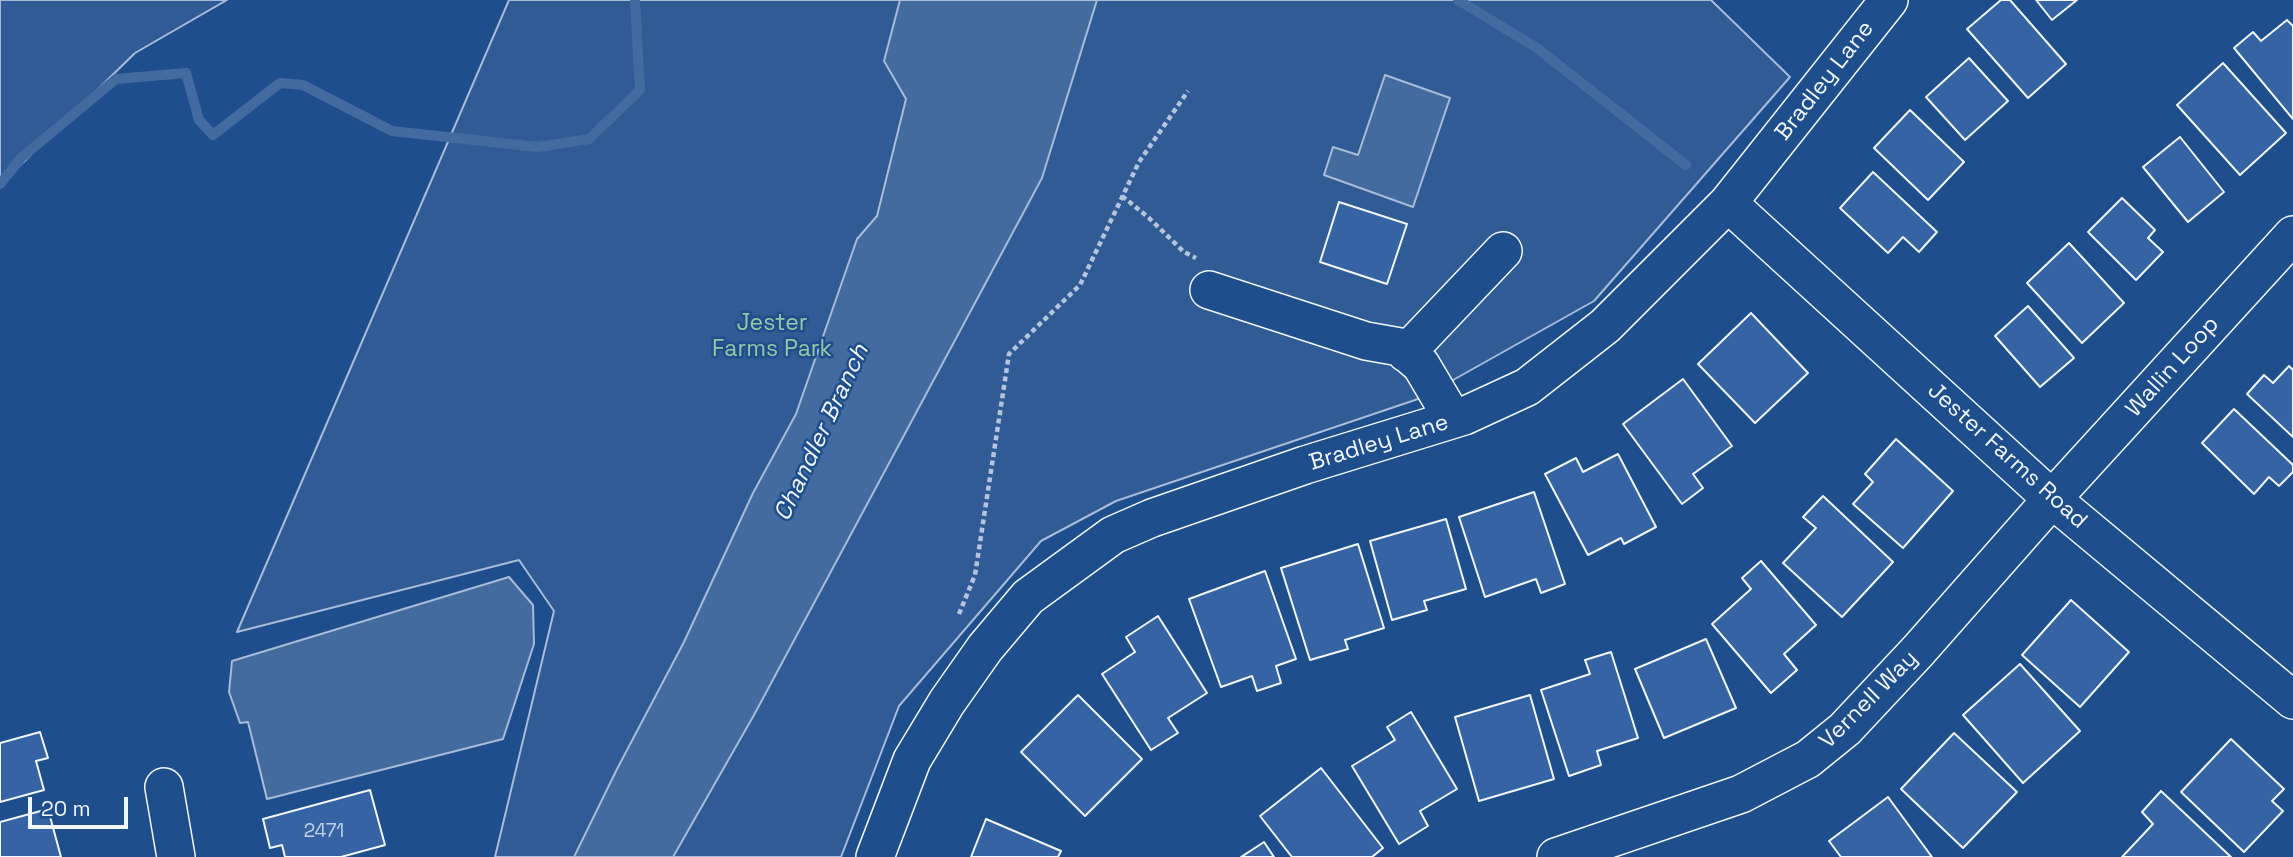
<!DOCTYPE html>
<html>
<head>
<meta charset="utf-8">
<style>
	body { margin:0 }
	#map { position:relative; width:2293px; height:857px; overflow:hidden; background:#1f4e8c; font-family:"Space Grotesk",sans-serif }
	canvas { display:block }
	.scale { position:absolute; left:28px; top:797px; width:100px; height:32px; box-sizing:border-box; border:4px solid #f2f6ff; border-top:0; padding-left:9px; font-size:21px; line-height:24px; white-space:nowrap; color:#f2f6ff; -webkit-text-stroke:5px #1f4e8c; paint-order:stroke }
</style>
</head>
<body>
<div id="map">
<canvas width="2293" height="857"></canvas>
<div class="scale">20 m</div>
</div>
<script>
const c = document.querySelector('canvas').getContext('2d');
c.lineJoin = 'round';
function paint(path, color) {
  c.fillStyle = color;
  c.fill(path, 'evenodd');
}
function toPath(rows) {
  const path = new Path2D();
  for (const r of rows) {
    path.moveTo(r[0], r[1]);
    for (let i = 2; i < r.length; i += 2) path.lineTo(r[i], r[i + 1]);
  }
  return path;
}
function trace(path, color, width, dash) {
  c.strokeStyle = color;
  c.lineWidth = width;
  c.lineCap = dash ? 'butt' : 'round';
  c.setLineDash(dash || []);
  c.stroke(path);
}
function label(font, color, halo, rows, align = 'center') {
  c.font = font + ' "Space Grotesk",sans-serif';
  c.lineWidth = 5;
  c.setLineDash([]);
  c.textBaseline = 'middle';
  c.strokeStyle = halo;
  c.fillStyle = color;
  for (const [text, x, y, turn = 0] of rows) {
    c.save();
    c.translate(x, y);
    c.rotate((+turn || 0) * Math.PI / 180);
    c.textAlign = isNaN(turn) ? turn : align;
    if (halo) c.strokeText(text, 0, 0);
    c.fillText(text, 0, 0);
    c.restore();
  }
}
const built = toPath([
	[0,0,227,0,135,53,0,185,0,0],
	[509,0,1711,0,1790,77,1594,301,1421,398,1116,501,1041,541,899,706,841,857,495,857,554,611,519,560,237,632,509,0]
]);
const water = toPath([
	[900,0,1097,0,1042,178,754,715,673,857,574,857,617,769,684,642,753,493,796,414,857,239,877,216,906,99,884,61,900,0],
	[1385,75,1450,98,1413,207,1324,175,1333,147,1358,155,1385,75],
	[509,577,533,605,534,644,503,739,267,799,248,722,240,723,229,692,232,661,509,577]
]);
const stream = toPath([
	[1458,0,1537,48,1686,165],
	[0,184,21,158,116,79,186,73,199,120,213,135,280,83,303,85,392,131,538,147,589,139,640,90,635,0]
]);
const building = toPath([
	[2001,0,2010,0,2066,64,2028,98,1967,29,2001,0],
	[2036,0,2077,0,2052,20,2036,0],
	[2287,20,2293,26,2293,119,2234,48,2253,32,2261,41,2287,20],
	[1969,58,2008,101,1965,140,1926,97,1969,58],
	[2223,63,2286,133,2240,175,2177,105,2223,63],
	[1910,110,1964,162,1928,200,1874,148,1910,110],
	[2180,137,2224,192,2188,222,2143,167,2180,137],
	[1873,172,1937,232,1919,252,1903,237,1888,253,1840,208,1873,172],
	[2122,198,2155,230,2148,238,2163,252,2136,280,2088,232,2122,198],
	[1339,202,1407,224,1387,284,1320,262,1339,202],
	[2069,243,2124,303,2082,343,2027,283,2069,243],
	[2028,306,2074,358,2040,387,1995,336,2028,306],
	[1751,313,1808,373,1755,423,1698,364,1751,313],
	[2289,366,2293,370,2293,437,2247,394,2264,375,2273,383,2289,366],
	[1683,379,1732,446,1693,474,1703,488,1682,504,1623,424,1683,379],
	[2234,409,2293,465,2293,472,2279,486,2269,477,2254,494,2202,443,2234,409],
	[1896,439,1953,491,1903,548,1853,504,1873,482,1865,474,1896,439],
	[1618,454,1656,527,1624,544,1621,538,1588,555,1545,474,1576,458,1583,472,1618,454],
	[1534,492,1565,584,1541,593,1536,579,1485,597,1459,517,1534,492],
	[1823,496,1893,562,1842,617,1783,563,1816,528,1803,517,1823,496],
	[1446,519,1466,589,1424,601,1427,610,1392,620,1370,541,1446,519],
	[1358,544,1384,628,1345,640,1348,649,1310,660,1281,568,1358,544],
	[1761,561,1816,625,1784,654,1797,670,1771,693,1712,624,1751,589,1742,578,1761,561],
	[1265,571,1296,659,1276,666,1281,683,1257,691,1252,676,1221,687,1189,599,1265,571],
	[2071,600,2129,652,2080,707,2022,655,2071,600],
	[1158,616,1207,693,1168,718,1178,733,1151,750,1102,674,1135,652,1126,637,1158,616],
	[1706,639,1736,708,1664,738,1635,669,1706,639],
	[1611,652,1638,738,1597,751,1601,765,1569,776,1541,690,1590,674,1585,660,1611,652],
	[2020,664,2080,731,2023,783,1963,715,2020,664],
	[1078,695,1142,759,1085,816,1021,752,1078,695],
	[1530,695,1554,779,1479,801,1455,717,1530,695],
	[1411,712,1457,789,1420,811,1428,826,1399,844,1352,766,1395,740,1387,727,1411,712],
	[40,732,48,758,36,761,44,790,0,802,0,743,40,732],
	[1954,733,2017,792,1963,848,1901,789,1954,733],
	[2231,739,2284,789,2272,801,2283,811,2244,852,2181,792,2231,739],
	[1321,768,1383,848,1372,857,1292,857,1260,816,1321,768],
	[370,790,385,845,341,857,285,857,282,845,270,848,263,819,370,790],
	[2161,791,2231,857,2122,857,2153,824,2142,812,2161,791],
	[1888,797,1932,857,1841,857,1829,841,1888,797],
	[48,809,61,857,0,857,0,822,48,809],
	[986,819,1061,851,1058,857,971,857,986,819],
	[1264,842,1274,857,1241,857,1264,842]
]);
const path = toPath([
	[1122,196,1148,217,1184,252,1196,258],
	[959,614,975,575,1009,354,1080,285,1139,162,1188,91]
]);
const minor = toPath([
	[1728,203,2052,499,2293,700],
	[1209,290,1366,341,1400,347,1421,365,1453,419],
	[1406,353,1503,251],
	[164,787,176,857],
	[875,857,912,760,947,702,985,648,1028,597,1113,535,1152,518,1305,465,1464,416,1527,387,1605,326,1728,203,1889,0],
	[1556,857,1741,794,1808,759,1845,729,1918,651,2052,499,2293,235]
]);
const numberNames = [
	["2471",324,832]
];
const streetNames = [
	["Bradley Lane",1825,81,-52],
	["Wallin Loop",2173,367,-48],
	["Bradley Lane",1379,443,-17],
	["Jester Farms Road",2007,456,42],
	["Vernell Way",1869,700,-45]
];
const parkNames = [
	["Jester",772,324],
	["Farms Park",772,350]
];
const waterNames = [
	["Chandler Branch",822,433,-65]
];
paint(built, '#305b95');
trace(built, '#a8bbd7', 2);
paint(water, '#446ba0');
trace(water, '#a8bbd7', 2);
trace(stream, '#446ba0', 10);
paint(building, '#3563a3');
trace(building, '#f2f6ff', 2);
trace(minor, '#f2f6ff', 40);
trace(path, '#b3c4dc', 4.5, [5, 3.5]);
trace(minor, '#1f4e8c', 37);
label('19px', '#c3d1e8', null, numberNames);
label('23px', '#f2f6ff', '#1f4e8c', streetNames);
label('23px', '#97c8a6', '#1f4e8c', parkNames);
label('italic 24px', '#f2f6ff', '#1f4e8c', waterNames);
</script>
</body>
</html>
